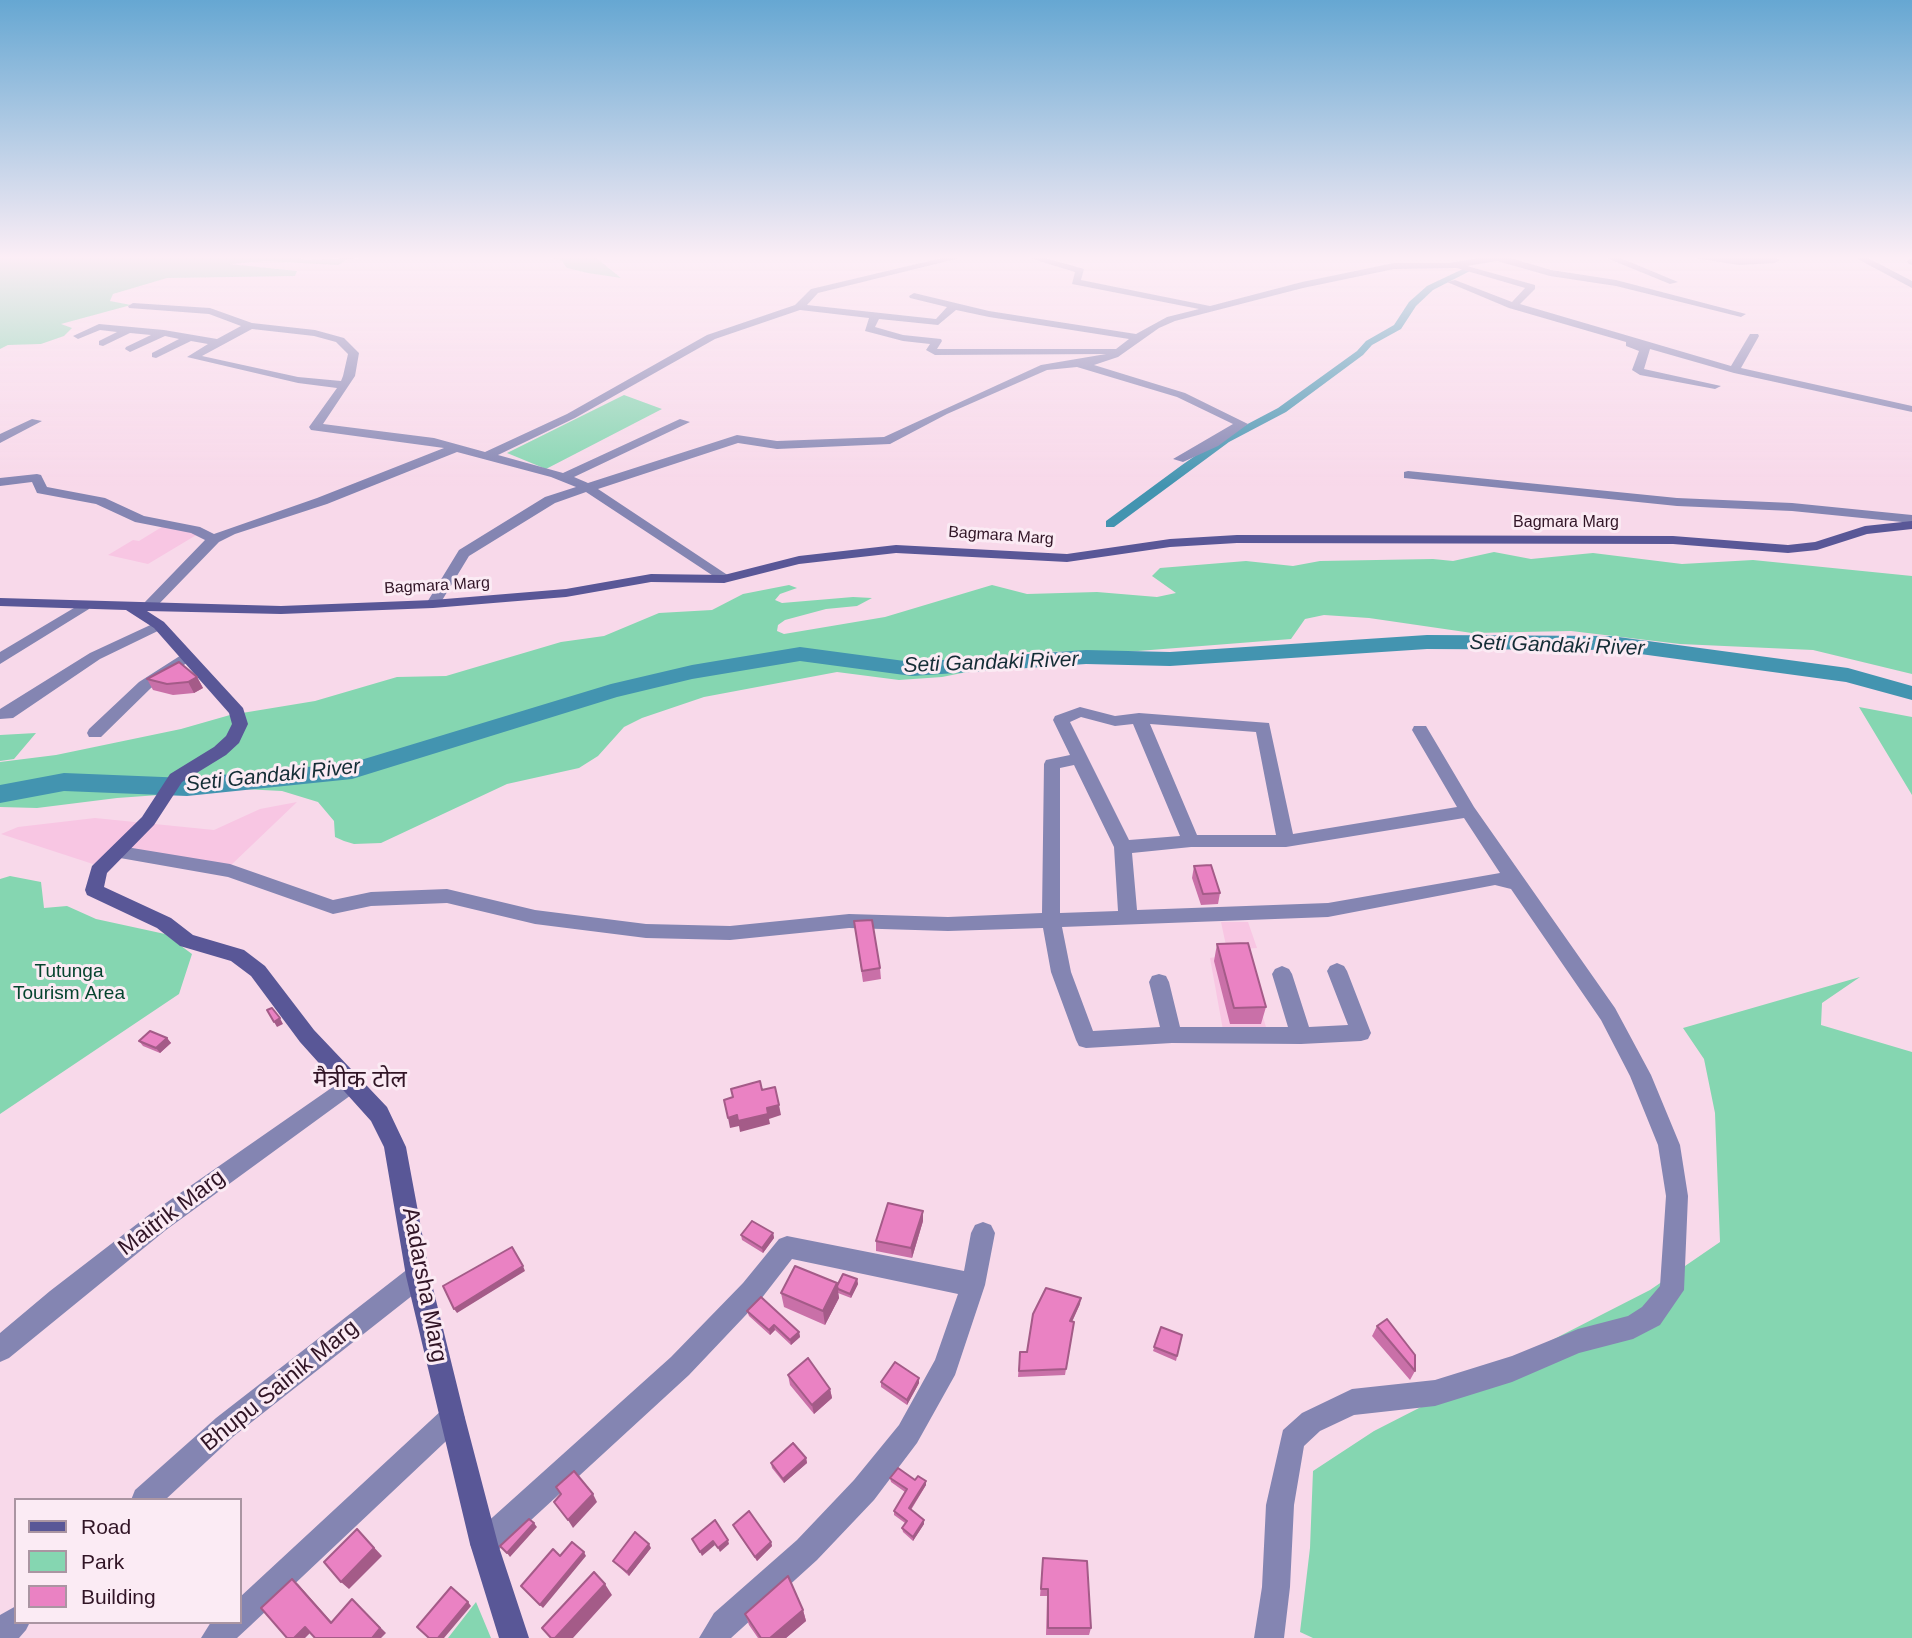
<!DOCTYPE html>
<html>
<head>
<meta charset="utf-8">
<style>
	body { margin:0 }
	#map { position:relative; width:1912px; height:1638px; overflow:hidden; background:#f8d9ea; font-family:Helvetica,sans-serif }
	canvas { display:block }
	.legend { position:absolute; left:14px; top:1498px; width:228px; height:126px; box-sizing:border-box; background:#fbebf4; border:2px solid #aa95a2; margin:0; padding:9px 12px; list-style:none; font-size:21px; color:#311526 }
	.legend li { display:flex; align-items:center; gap:14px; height:35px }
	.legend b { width:35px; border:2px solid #aa95a2 }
</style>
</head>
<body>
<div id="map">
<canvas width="1912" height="1638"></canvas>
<ul class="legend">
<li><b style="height:9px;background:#595797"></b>Road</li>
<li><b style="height:19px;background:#85d6b1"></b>Park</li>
<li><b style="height:19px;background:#ea82c3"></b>Building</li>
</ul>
</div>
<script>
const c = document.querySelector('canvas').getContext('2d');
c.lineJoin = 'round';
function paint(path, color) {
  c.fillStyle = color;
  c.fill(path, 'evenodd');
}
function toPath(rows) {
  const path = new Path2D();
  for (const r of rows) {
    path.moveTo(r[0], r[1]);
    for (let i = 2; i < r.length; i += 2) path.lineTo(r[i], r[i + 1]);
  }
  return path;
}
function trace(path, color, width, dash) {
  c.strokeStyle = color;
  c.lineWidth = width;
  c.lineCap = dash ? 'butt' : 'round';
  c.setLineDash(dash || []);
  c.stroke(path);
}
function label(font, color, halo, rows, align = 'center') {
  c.font = font + ' Helvetica,"Noto Sans Devanagari",sans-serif';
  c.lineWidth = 6;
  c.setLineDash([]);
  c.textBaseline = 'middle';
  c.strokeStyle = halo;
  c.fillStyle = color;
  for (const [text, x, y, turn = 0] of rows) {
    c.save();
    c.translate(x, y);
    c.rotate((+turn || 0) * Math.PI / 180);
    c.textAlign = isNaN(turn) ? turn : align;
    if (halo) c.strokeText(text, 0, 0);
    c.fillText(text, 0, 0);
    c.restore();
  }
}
const built = toPath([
	[165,525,198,534,148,564,108,555,133,540,139,541],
	[297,802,229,867,131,850,96,865,1,834,18,827,95,818,214,830,260,809],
	[1221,922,1248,922,1257,948,1243,949,1266,1027,1223,1030,1210,958,1228,955]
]);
const green = toPath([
	[0,257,297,257,305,260,373,257,348,259,338,265,266,261,229,264,297,271,295,276,167,278,113,294,110,301,131,305,61,324,72,328,64,336,41,344,8,345,0,349],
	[545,257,595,257,621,278,588,273,567,268,561,260],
	[624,395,662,409,546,469,507,453],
	[1494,552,1531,559,1593,553,1682,564,1753,560,1912,576,1912,674,1813,650,1680,644,1571,631,1472,633,1369,618,1324,615,1305,619,1291,639,1138,651,1023,652,972,671,942,677,899,680,837,672,704,697,642,718,624,727,598,756,579,768,507,784,381,843,354,844,344,841,335,837,334,821,318,802,282,791,243,789,117,798,37,808,0,807,0,762,56,755,181,729,230,715,315,701,397,677,446,676,561,642,604,636,659,613,712,610,743,594,789,585,797,588,780,594,775,600,782,603,853,597,872,598,857,606,826,609,785,620,778,625,777,631,784,634,885,617,992,585,1027,594,1097,592,1157,597,1176,593,1152,576,1160,568,1246,561,1293,566,1320,561,1433,559,1453,561],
	[1859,707,1912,717,1912,795],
	[36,733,14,759,0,761,0,735],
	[10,876,41,882,44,908,67,906,96,919,165,934,192,954,179,994,0,1114,0,879],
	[1860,977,1822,1003,1821,1025,1912,1052,1912,1638,1313,1638,1300,1632,1310,1548,1313,1471,1374,1431,1650,1290,1720,1242,1715,1113,1704,1059,1683,1028],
	[476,1602,491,1638,448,1638]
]);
const canal = toPath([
	[1465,268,1472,270,1433,290,1416,306,1401,329,1372,345,1363,355,1286,412,1229,442,1114,527,1106,527,1106,521,1182,465,1221,438,1278,408,1357,351,1366,341,1394,325,1409,302,1427,286,1465,268]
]);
const river = toPath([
	[1427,635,1611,636,1848,668,1912,686,1912,700,1846,682,1611,650,1427,649,1170,666,1086,664,912,676,800,661,692,679,617,697,352,779,187,796,64,791,0,803,0,785,64,773,187,778,351,763,611,684,692,665,800,647,912,662,1086,650,1170,652,1427,635]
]);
const street = toPath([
	[946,257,964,257,818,293,807,305,936,319,947,307,910,298,909,296,914,293,989,311,1136,334,1167,317,1199,309,1072,284,1075,272,1026,257,1042,257,1084,269,1081,280,1210,306,1302,282,1394,263,1449,263,1484,257,1507,257,1551,270,1616,280,1746,314,1741,317,1616,286,1550,276,1497,261,1467,266,1535,285,1535,289,1520,304,1731,366,1750,334,1758,334,1759,336,1741,368,1912,406,1912,412,1734,373,1650,349,1644,369,1721,386,1715,389,1640,375,1632,370,1639,351,1626,346,1626,342,1509,308,1447,282,1455,280,1512,302,1525,288,1457,268,1394,269,1303,288,1175,321,1159,328,1118,357,1094,365,1185,393,1248,424,1218,446,1183,462,1173,459,1233,424,1177,397,1077,367,1047,370,947,414,890,444,777,449,738,443,598,489,729,576,731,579,724,583,586,492,555,503,469,556,438,607,428,607,426,604,459,550,545,497,576,487,551,477,457,452,327,504,235,534,219,542,155,608,150,609,143,605,145,602,205,540,191,533,135,522,96,504,37,493,32,482,0,486,0,478,37,474,41,475,47,487,105,498,144,516,200,527,214,534,317,498,444,448,311,430,309,427,337,388,298,383,187,357,208,344,191,341,156,358,152,357,152,353,179,339,165,336,130,352,125,349,126,347,151,335,130,333,103,346,99,345,99,341,117,332,100,330,78,339,73,336,99,324,164,330,217,339,241,326,209,314,129,308,128,306,133,303,210,308,252,323,315,330,344,338,359,353,355,376,323,424,434,438,485,452,567,414,707,335,795,305,811,289,946,257],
	[800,310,869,318,865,331,903,341,930,344,926,350,935,355,1106,354,1041,365,884,437,777,441,737,435,588,483,574,477,690,422,680,419,563,473,498,455,575,418,715,339,800,310],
	[956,310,989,317,1129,339,1116,349,937,349,942,341,941,339,903,335,875,327,879,319,938,325,956,310],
	[252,329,314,336,336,342,348,354,343,376,341,381,298,377,202,356,252,329],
	[1604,257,1618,257,1678,282,1670,284,1604,257],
	[1687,257,1775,257,1780,260,1775,263,1739,265,1687,257],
	[1854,257,1866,257,1912,281,1912,288,1854,257],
	[1912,258,1912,265,1909,264,1907,261,1912,258],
	[32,419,42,421,0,443,0,434,32,419],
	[1408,471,1677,498,1792,503,1912,515,1912,523,1792,511,1677,506,1404,478,1404,472,1408,471],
	[84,602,89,603,89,609,0,664,0,652,84,602],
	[159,621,164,622,164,628,100,659,13,718,0,719,0,709,90,653,159,621],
	[186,652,194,657,191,660,151,688,101,737,89,737,87,733,89,729,139,682,186,652],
	[1080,707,1115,716,1139,713,1269,723,1293,834,1457,807,1412,730,1414,726,1426,726,1474,807,1615,1008,1651,1075,1680,1145,1688,1196,1684,1290,1660,1325,1633,1339,1579,1353,1512,1382,1435,1406,1354,1415,1320,1431,1304,1446,1294,1505,1290,1587,1284,1638,1254,1638,1262,1587,1266,1505,1283,1430,1302,1413,1352,1389,1435,1380,1512,1356,1578,1329,1628,1316,1642,1307,1660,1286,1666,1196,1658,1145,1630,1076,1601,1020,1511,889,1495,885,1328,917,1062,927,1071,972,1093,1031,1160,1027,1149,982,1152,976,1159,974,1166,976,1169,982,1180,1027,1288,1027,1272,974,1275,969,1282,966,1289,969,1292,974,1309,1027,1348,1025,1327,971,1330,966,1337,963,1344,966,1347,971,1371,1033,1368,1039,1361,1041,1301,1044,1172,1043,1086,1048,1079,1046,1076,1040,1051,972,1043,928,948,931,849,928,730,940,646,938,535,924,447,903,371,906,333,914,228,877,120,858,111,852,120,846,230,864,333,900,371,892,447,889,535,910,646,924,730,926,849,914,948,917,1042,913,1044,764,1046,760,1070,755,1053,720,1055,716,1080,707],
	[1081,717,1115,726,1133,724,1180,836,1129,840,1070,722,1081,717],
	[1150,724,1256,732,1276,835,1197,835,1150,724],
	[1074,765,1114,847,1118,911,1060,913,1060,768,1074,765],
	[1464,818,1500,873,1328,903,1137,910,1132,853,1191,847,1286,847,1464,818],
	[350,1075,358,1078,361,1084,358,1090,166,1230,9,1358,0,1362,0,1333,50,1291,150,1214,350,1075],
	[983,1222,991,1225,995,1233,985,1285,955,1375,917,1443,874,1500,817,1560,731,1638,699,1638,714,1613,797,1540,854,1480,899,1425,935,1360,958,1294,792,1259,761,1299,689,1375,494,1554,484,1558,474,1554,470,1544,474,1534,671,1357,743,1283,779,1239,787,1236,964,1271,971,1233,975,1225,983,1222],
	[418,1265,427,1268,430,1276,427,1284,234,1436,165,1500,131,1500,135,1490,216,1418,409,1268,418,1265],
	[452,1405,461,1409,465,1418,461,1427,250,1626,237,1638,201,1638,211,1622,240,1622,240,1597,443,1409,452,1405],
	[16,1606,16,1622,30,1622,26,1630,19,1638,0,1638,0,1615,16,1606]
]);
const secondary = toPath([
	[1912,521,1912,529,1867,534,1817,550,1788,553,1673,544,1237,543,1170,547,1067,562,896,553,799,564,724,583,651,582,566,597,433,608,281,614,147,611,164,622,243,708,248,724,239,743,226,755,182,782,154,825,107,873,104,887,171,918,193,935,244,950,265,966,314,1030,387,1107,406,1147,430,1276,465,1418,498,1544,529,1638,499,1638,470,1544,406,1276,384,1147,371,1121,300,1042,251,976,231,961,180,946,157,928,87,895,85,890,92,866,142,817,170,774,214,747,226,736,232,724,229,713,154,628,126,610,0,606,0,598,281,606,433,600,566,589,651,574,724,575,799,556,896,545,1067,554,1170,539,1237,535,1673,536,1788,545,1815,542,1865,526,1912,521]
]);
const wall = toPath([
	[197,677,203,688,194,693,173,695,153,690,147,679],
	[1194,866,1220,893,1218,904,1201,905,1192,878],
	[854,921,880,968,881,979,863,982],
	[1217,944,1266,1007,1261,1024,1230,1024,1214,961],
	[167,1038,171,1043,160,1053,143,1046,139,1041],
	[923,1221,912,1258,876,1251,876,1241],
	[773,1233,774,1238,763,1253,742,1240,741,1235],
	[857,1279,858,1284,851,1298,838,1293,839,1298,825,1325,784,1307,781,1293,837,1283,837,1286],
	[1080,1304,1072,1322,1074,1322,1065,1375,1018,1377,1020,1352,1027,1352],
	[747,1311,799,1332,800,1337,791,1345,775,1330,770,1335,749,1316],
	[1377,1326,1415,1371,1410,1380,1372,1336],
	[1161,1327,1182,1335,1176,1361,1153,1351],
	[788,1375,830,1389,832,1398,814,1414,790,1385],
	[919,1378,919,1383,907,1405,881,1387,881,1382],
	[806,1458,807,1463,784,1483,772,1468,771,1463],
	[890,1478,926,1481,926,1485,911,1510,924,1524,913,1541,903,1532,902,1528,905,1523,894,1515,894,1511,905,1492,891,1482],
	[733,1525,771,1542,772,1546,757,1561,735,1529],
	[651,1548,629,1576,616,1564,613,1561],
	[1043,1558,1091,1628,1089,1635,1046,1635,1047,1596,1040,1596],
	[803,1610,806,1621,786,1638,758,1638,749,1625,745,1614]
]);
const shadedWall = toPath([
	[197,677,203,688,194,693,188,682],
	[280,1018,283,1024,277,1027,274,1022],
	[167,1038,171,1043,160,1053,156,1048],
	[779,1105,781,1115,769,1119,770,1124,740,1132,739,1126,730,1128,728,1118],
	[923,1211,923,1221,912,1258,911,1248],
	[773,1233,774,1238,763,1253,762,1248],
	[523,1266,525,1271,457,1313,454,1309],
	[857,1279,858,1284,851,1298,850,1294],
	[837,1283,839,1298,825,1325,823,1311],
	[1081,1298,1080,1304,1069,1328,1070,1321],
	[774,1325,775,1330,770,1335,769,1330],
	[799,1332,800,1337,791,1345,790,1340],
	[919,1378,919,1383,907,1405,907,1400],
	[830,1389,832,1398,814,1414,812,1405],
	[806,1458,807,1463,784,1483,783,1479],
	[926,1481,926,1485,909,1512,909,1508],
	[593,1494,597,1502,573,1528,568,1520],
	[924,1520,924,1524,913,1541,913,1537],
	[534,1523,537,1527,510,1557,507,1553],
	[357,1529,382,1556,349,1589,341,1582],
	[728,1540,729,1544,720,1552,718,1548],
	[713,1541,715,1545,702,1556,700,1552],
	[771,1542,772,1546,757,1561,755,1557],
	[649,1544,651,1548,629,1576,627,1572],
	[584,1552,586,1556,543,1608,540,1605],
	[292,1579,298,1584,337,1628,331,1623],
	[605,1584,612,1595,573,1638,555,1638],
	[352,1599,386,1633,381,1638,372,1638],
	[468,1602,471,1606,444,1638,438,1638],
	[803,1610,806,1621,786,1638,770,1638],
	[305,1627,311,1632,305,1638,294,1638]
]);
const building = toPath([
	[179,662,197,677,188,682,167,684,147,679,179,662],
	[1211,865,1220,893,1203,894,1194,866,1211,865],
	[872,920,880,968,862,971,854,921,872,920],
	[1248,943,1266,1007,1234,1008,1217,944,1248,943],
	[272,1008,280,1018,274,1022,267,1010,272,1008],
	[150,1031,167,1038,156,1048,139,1041,150,1031],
	[760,1081,762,1090,775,1087,779,1105,767,1108,768,1114,738,1121,737,1115,728,1118,724,1100,733,1097,731,1089,760,1081],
	[888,1203,923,1211,911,1248,876,1241,888,1203],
	[752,1221,773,1233,762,1248,741,1235,752,1221],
	[512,1247,523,1266,454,1309,443,1286,512,1247],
	[795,1266,837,1283,823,1311,781,1293,795,1266],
	[843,1274,857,1279,850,1294,838,1289,837,1286,843,1274],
	[1046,1288,1081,1298,1070,1321,1074,1322,1066,1369,1019,1371,1020,1352,1027,1352,1033,1314,1046,1288],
	[761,1297,799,1332,790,1340,774,1325,769,1330,747,1311,761,1297],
	[1387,1319,1415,1355,1415,1371,1377,1326,1387,1319],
	[1161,1327,1182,1335,1177,1356,1154,1347,1161,1327],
	[808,1358,830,1389,812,1405,788,1375,808,1358],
	[895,1362,919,1378,907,1400,881,1382,895,1362],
	[793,1443,806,1458,783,1479,771,1463,793,1443],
	[898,1468,915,1480,918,1476,926,1481,909,1508,924,1520,913,1537,902,1528,907,1521,894,1511,907,1489,890,1478,898,1468],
	[574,1471,593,1494,568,1520,554,1502,561,1494,556,1487,574,1471],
	[749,1511,771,1542,755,1557,733,1525,749,1511],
	[529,1519,534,1523,507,1553,500,1546,529,1519],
	[715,1520,728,1540,718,1548,713,1541,700,1552,692,1539,715,1520],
	[357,1529,374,1548,341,1582,324,1562,357,1529],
	[635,1532,649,1544,627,1572,613,1561,635,1532],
	[572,1542,584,1552,540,1605,521,1586,553,1549,560,1556,572,1542],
	[1043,1558,1087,1561,1091,1628,1048,1628,1048,1589,1041,1589,1043,1558],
	[594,1572,605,1584,555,1638,551,1638,542,1628,594,1572],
	[788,1576,803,1610,770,1638,761,1638,745,1614,788,1576],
	[292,1579,331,1623,352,1599,380,1628,372,1638,315,1638,305,1627,294,1638,287,1638,261,1608,292,1579],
	[451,1587,468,1602,438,1638,429,1638,417,1627,451,1587]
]);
const farStreetnames = [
	["Bagmara Marg",1566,523],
	["Bagmara Marg",1001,536,4],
	["Bagmara Marg",437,586,-3]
];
const parkNames = [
	["Tutunga",69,972],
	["Tourism Area",69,994]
];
const waterNames = [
	["Seti Gandaki River",1557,646,2],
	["Seti Gandaki River",991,663,-2],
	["Seti Gandaki River",273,776,-6]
];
const nearStreetnames = [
	["Maitrik Marg",172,1213,-37],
	["Aadarsha Marg",424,1285,79],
	["Bhupu Sainik Marg",280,1386,-39]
];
const nearNeighbourhoodnames = [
	["मैत्रीक टोल",360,1080]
];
paint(built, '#f8c6e3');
paint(green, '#85d6b1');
paint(canal, '#4394b0');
paint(river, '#4394b0');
paint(street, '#8485b2');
paint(secondary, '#595797');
paint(wall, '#c970a8');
paint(shadedWall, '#a45b88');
paint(building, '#ea82c3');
trace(building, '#a45b88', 2);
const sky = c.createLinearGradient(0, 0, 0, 486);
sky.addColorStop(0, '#66a7d2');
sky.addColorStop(0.53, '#fceef6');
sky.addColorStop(1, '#fceef600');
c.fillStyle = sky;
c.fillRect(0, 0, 1912, 486);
label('16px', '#311526', '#fbebf4', farStreetnames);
label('19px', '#05442e', '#fbebf4', parkNames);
label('italic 21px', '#142d36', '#fbebf4', waterNames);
label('23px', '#311526', '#fbebf4', nearStreetnames);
label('24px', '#311526', '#fbebf4', nearNeighbourhoodnames);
</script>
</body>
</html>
